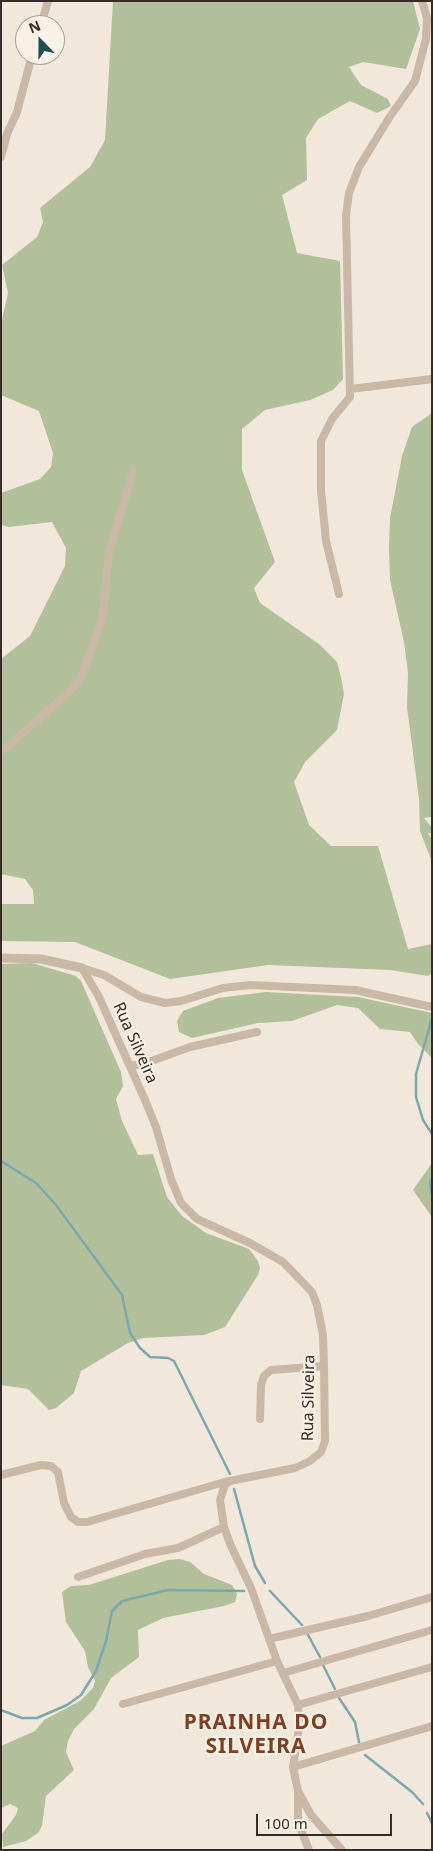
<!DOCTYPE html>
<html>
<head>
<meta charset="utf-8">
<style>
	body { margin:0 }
	#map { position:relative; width:433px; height:1851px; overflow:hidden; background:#f1e7da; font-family:"Noto Sans",sans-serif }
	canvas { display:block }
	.frame { position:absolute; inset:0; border:2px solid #352c27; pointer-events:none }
	.north { position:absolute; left:15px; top:15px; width:50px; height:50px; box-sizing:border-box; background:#f9f1e6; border:1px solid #aba29a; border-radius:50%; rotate:338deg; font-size:14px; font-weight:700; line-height:20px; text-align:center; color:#352c27 }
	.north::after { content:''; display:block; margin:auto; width:18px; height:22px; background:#1d4f56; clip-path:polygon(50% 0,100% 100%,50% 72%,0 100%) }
	.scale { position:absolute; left:256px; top:1814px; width:136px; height:22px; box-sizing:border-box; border:2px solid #352c27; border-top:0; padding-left:6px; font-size:15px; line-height:18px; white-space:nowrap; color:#352c27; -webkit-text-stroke:4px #f9f1e6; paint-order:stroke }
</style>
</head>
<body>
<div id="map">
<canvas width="433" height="1851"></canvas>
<div class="frame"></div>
<div class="north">N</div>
<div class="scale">100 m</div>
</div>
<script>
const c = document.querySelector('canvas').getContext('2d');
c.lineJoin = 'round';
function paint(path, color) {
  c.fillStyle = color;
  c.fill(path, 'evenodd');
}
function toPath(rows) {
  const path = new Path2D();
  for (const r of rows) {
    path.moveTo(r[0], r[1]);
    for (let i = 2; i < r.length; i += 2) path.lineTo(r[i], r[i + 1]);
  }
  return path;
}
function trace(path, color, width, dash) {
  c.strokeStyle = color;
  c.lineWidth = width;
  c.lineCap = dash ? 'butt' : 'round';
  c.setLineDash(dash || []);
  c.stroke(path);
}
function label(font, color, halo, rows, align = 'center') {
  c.font = font + ' "Noto Sans",sans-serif';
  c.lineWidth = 4.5;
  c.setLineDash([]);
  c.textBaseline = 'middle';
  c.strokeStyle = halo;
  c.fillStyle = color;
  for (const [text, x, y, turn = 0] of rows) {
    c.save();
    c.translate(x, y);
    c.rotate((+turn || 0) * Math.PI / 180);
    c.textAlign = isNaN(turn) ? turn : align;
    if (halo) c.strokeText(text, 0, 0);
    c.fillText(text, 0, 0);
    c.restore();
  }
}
const green = toPath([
	[113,1,413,1,420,29,406,69,363,62,349,67,361,85,388,99,391,106,377,113,350,101,318,119,306,138,307,180,282,195,297,253,340,261,343,379,333,390,310,400,265,410,242,429,242,470,275,562,254,588,260,603,319,644,337,662,341,677,344,694,337,730,305,762,294,782,309,825,331,846,378,846,408,949,432,944,432,973,428,976,390,970,268,965,170,979,75,942,1,941,1,904,34,904,33,890,25,879,1,874,1,659,30,636,65,566,66,548,52,522,9,527,1,525,1,493,40,479,51,467,53,453,39,411,1,395,1,324,8,293,2,265,37,237,43,222,40,208,90,167,105,140],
	[432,413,432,817,424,818,432,828,432,833,428,833,432,840,432,862,420,831,419,799,407,707,408,673,404,642,390,580,389,549,390,518,402,456,412,427],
	[32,963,76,976,81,981,121,1072,123,1086,116,1099,122,1121,138,1155,153,1154,167,1197,182,1216,206,1233,249,1249,258,1261,260,1268,258,1275,225,1327,204,1335,143,1338,128,1343,81,1371,74,1393,56,1408,49,1410,28,1389,1,1385,1,964],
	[266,992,358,997,432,1013,432,1058,418,1044,410,1032,380,1029,358,1008,337,1005,292,1021,258,1023,192,1038,179,1032,177,1021,183,1011,218,998],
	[432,1163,432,1217,413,1190],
	[179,1559,190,1562,204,1574,232,1585,237,1594,235,1602,224,1606,163,1618,138,1630,139,1657,111,1678,94,1709,74,1729,68,1741,66,1752,74,1770,46,1796,42,1826,38,1833,26,1841,3,1847,2,1834,16,1815,18,1808,10,1804,1,1808,1,1746,35,1731,44,1720,80,1701,93,1688,95,1681,88,1667,85,1651,66,1622,62,1592,71,1586,89,1585,168,1560]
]);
const stream = toPath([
	[432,1018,416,1074,416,1097,423,1120,432,1134],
	[1,1161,36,1183,56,1205,122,1295,130,1333,140,1348,150,1357,168,1358,174,1361,230,1474],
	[432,1178,430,1183,432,1195],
	[234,1489,255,1566,265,1583],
	[270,1591,302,1625],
	[308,1635,320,1657],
	[323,1665,335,1689],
	[339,1698,355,1722,359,1742],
	[1,1710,22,1718,37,1718,67,1705,81,1695,96,1671,106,1641,112,1611,122,1601,168,1590,244,1591],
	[365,1755,412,1792,423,1804],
	[427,1813,432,1823]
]);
const minor = toPath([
	[41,25,48,1],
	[1,157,7,134,17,112,32,55],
	[351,389,432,379],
	[339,594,326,541,321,490,321,441,332,419,350,397,346,216,349,193,359,167,389,118,415,81,426,39,427,18,422,1],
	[1,752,67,694,80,680,102,620,109,552,133,472],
	[82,968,99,997,145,1100,156,1127,171,1179,181,1203,197,1219,250,1243,283,1262,312,1292,317,1305,323,1335,324,1366,325,1441,321,1452,310,1461,295,1468,230,1481,225,1485,220,1500,224,1527,231,1546,251,1588,277,1661,298,1705,299,1728,293,1767,298,1791,311,1815,342,1850],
	[82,968,104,975,141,997,165,1003,181,1001,223,988,250,985,355,990,432,1007],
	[130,1066,146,1063,190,1047,257,1032],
	[260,1419,261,1385,264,1376,271,1370,324,1366],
	[1,1475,41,1465,51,1466,58,1472,64,1503,71,1517,78,1522,87,1522,228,1481],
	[78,1577,145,1554,178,1548,224,1527],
	[269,1639,368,1616,432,1597],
	[283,1673,432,1630],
	[123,1704,277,1661],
	[298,1705,432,1667],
	[293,1767,432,1726],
	[298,1791,298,1822,309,1850]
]);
const tertiary = toPath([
	[1,958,41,959,82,968]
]);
const streetNames = [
	["Rua Silveira",135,1043,66],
	["Rua Silveira",309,1398,-89]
];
const districtNames = [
	["PRAINHA DO",256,1723],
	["SILVEIRA",256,1747]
];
paint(green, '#b1c09a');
trace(stream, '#79a9ae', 2.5);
trace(minor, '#c9b8a6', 8);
trace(tertiary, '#c9b8a6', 9);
label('16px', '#352c27', '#f9f1e6', streetNames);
c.letterSpacing = '1px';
label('bold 21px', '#833d21', '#f9f1e6', districtNames);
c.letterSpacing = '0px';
</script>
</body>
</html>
